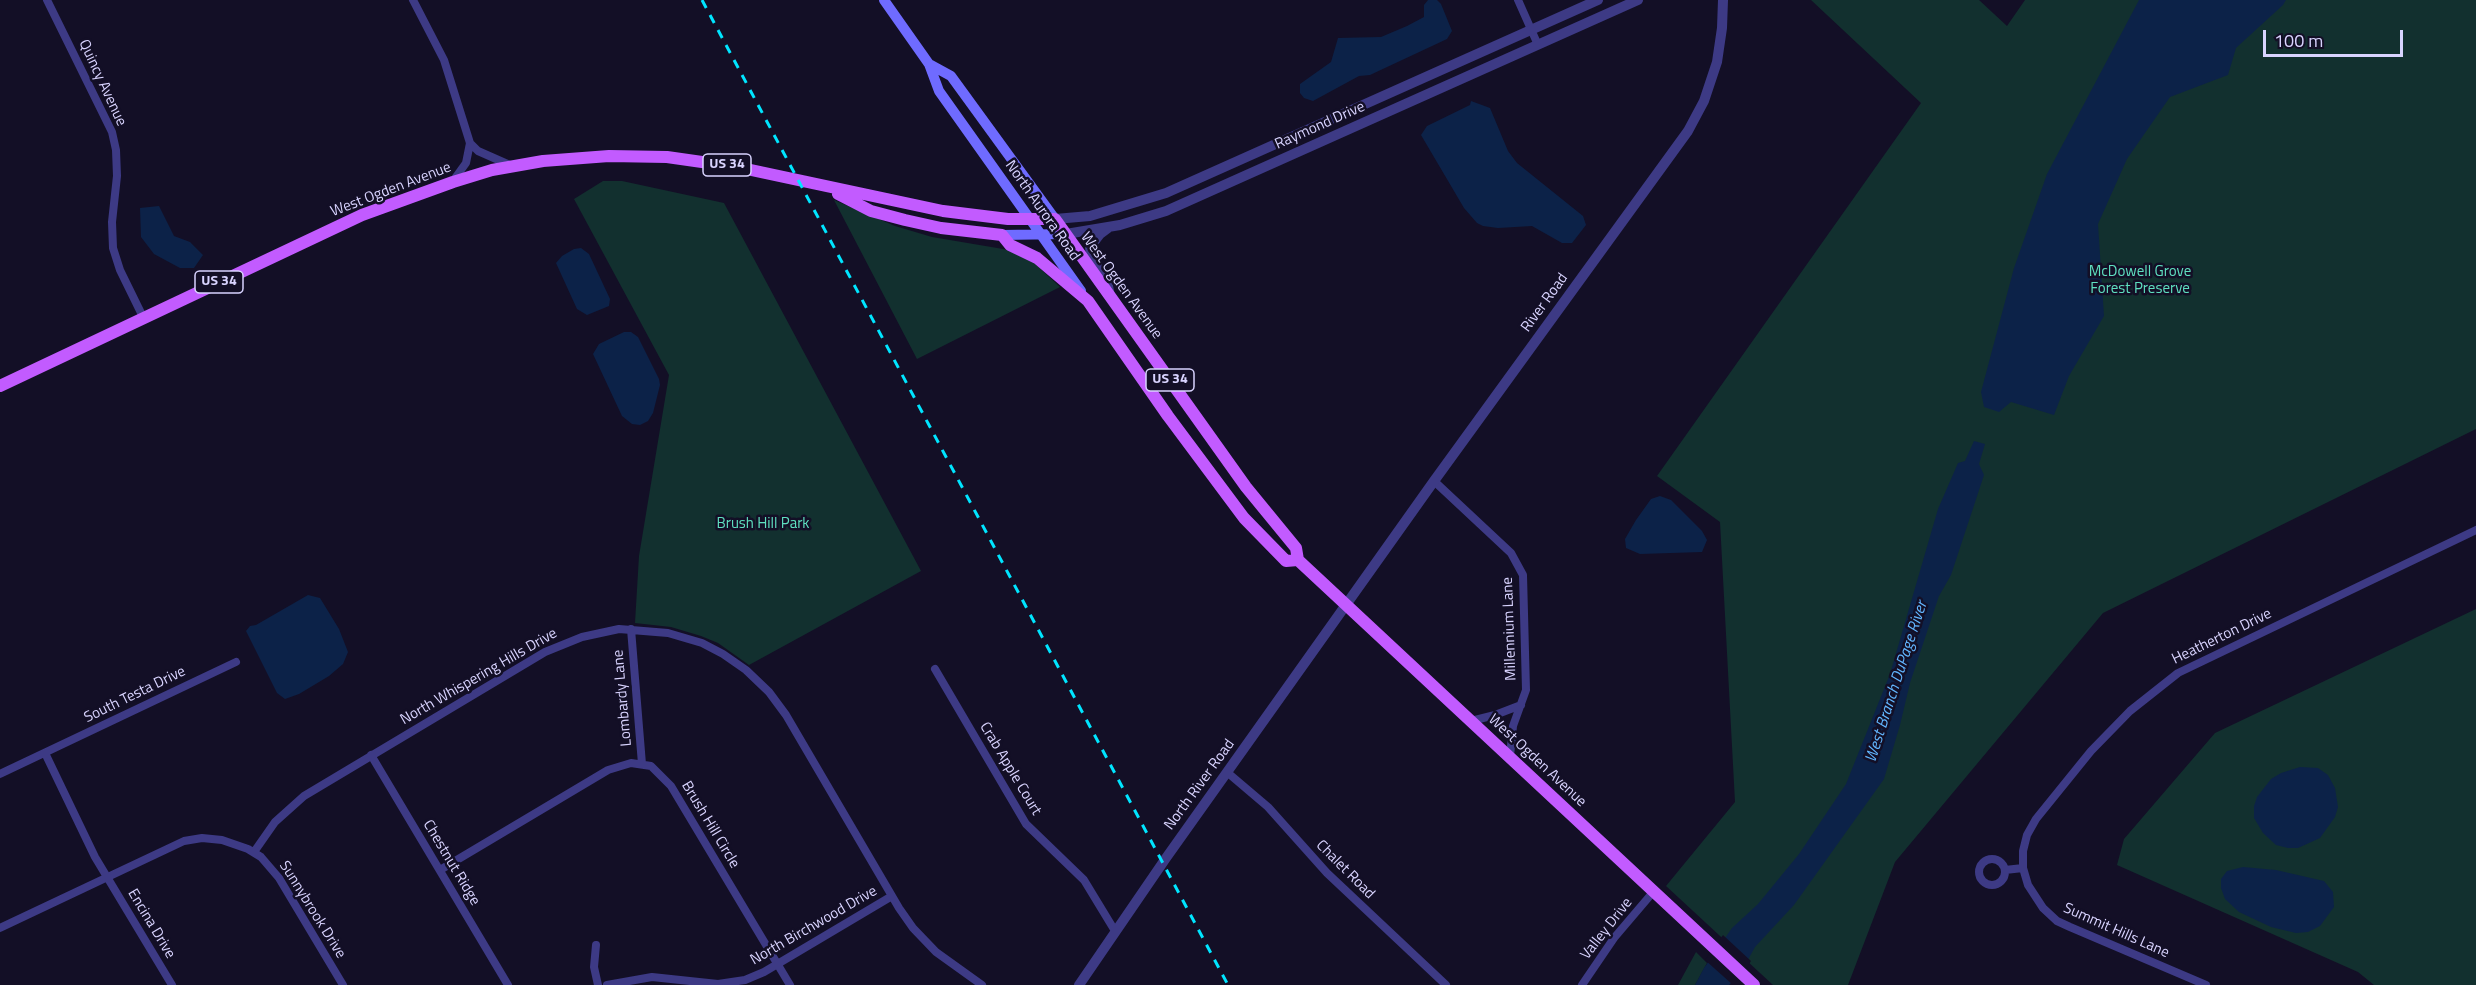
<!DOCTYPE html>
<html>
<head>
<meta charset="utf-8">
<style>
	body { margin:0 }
	#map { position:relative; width:2476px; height:985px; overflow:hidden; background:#130f26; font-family:"Titillium Web",sans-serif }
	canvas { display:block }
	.scale { position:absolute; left:2263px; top:30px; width:140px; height:27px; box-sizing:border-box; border:3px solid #d9d4ff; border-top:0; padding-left:8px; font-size:18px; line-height:21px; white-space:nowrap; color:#d9d4ff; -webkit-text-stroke:4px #130f26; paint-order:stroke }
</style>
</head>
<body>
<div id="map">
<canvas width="2476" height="985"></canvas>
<div class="scale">100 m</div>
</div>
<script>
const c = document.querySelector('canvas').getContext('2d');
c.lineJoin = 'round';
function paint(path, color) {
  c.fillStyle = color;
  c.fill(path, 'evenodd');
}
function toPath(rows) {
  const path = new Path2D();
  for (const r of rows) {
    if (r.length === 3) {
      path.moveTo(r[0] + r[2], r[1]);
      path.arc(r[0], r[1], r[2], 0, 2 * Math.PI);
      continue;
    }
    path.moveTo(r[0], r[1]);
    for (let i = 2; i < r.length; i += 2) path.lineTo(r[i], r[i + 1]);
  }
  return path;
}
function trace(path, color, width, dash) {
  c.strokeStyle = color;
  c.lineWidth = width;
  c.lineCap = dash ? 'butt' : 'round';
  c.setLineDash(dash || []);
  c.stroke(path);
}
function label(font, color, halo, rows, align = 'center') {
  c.font = font + ' "Titillium Web",sans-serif';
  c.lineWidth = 5;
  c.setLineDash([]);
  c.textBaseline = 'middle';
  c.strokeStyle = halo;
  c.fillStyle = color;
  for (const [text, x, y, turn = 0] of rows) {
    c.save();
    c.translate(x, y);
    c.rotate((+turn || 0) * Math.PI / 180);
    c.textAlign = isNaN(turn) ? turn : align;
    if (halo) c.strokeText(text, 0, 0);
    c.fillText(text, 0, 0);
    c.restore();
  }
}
const green = toPath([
	[1811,0,1979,0,2007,26,2025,0,2476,0,2476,429,2103,613,1895,862,1848,985,1773,985,1666,886,1735,802,1720,522,1657,476,1921,103],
	[603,181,622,181,724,203,921,571,749,665,718,643,701,636,671,627,635,623,639,556,669,375,574,199],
	[834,200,895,226,932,237,1009,250,1032,261,1060,287,917,359],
	[2476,609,2476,985,2374,985,2358,972,2117,865,2124,839,2215,733],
	[1696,952,1707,963,1695,985,1678,985]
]);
const water = toPath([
	[1428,0,1437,0,1441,4,1452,31,1447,39,1370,75,1359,76,1313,101,1304,98,1300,93,1300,84,1331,62,1338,38,1381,37,1407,26,1424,17,1424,5],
	[2139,0,2286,0,2283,5,2236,48,2228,75,2170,97,2127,159,2098,224,2104,316,2069,376,2054,415,2011,402,1999,412,1984,407,1981,392,2014,268,2047,174],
	[1471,101,1490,108,1508,151,1517,163,1583,216,1586,225,1572,243,1562,243,1532,226,1498,228,1483,226,1477,223,1464,208,1421,135,1427,126,1470,105],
	[159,206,174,236,190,242,203,255,194,268,180,268,154,254,141,237,140,208],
	[581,248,589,254,610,299,609,306,587,315,577,309,556,263,562,256,574,249],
	[624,332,631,332,638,337,659,379,660,385,653,413,648,421,640,425,632,424,622,416,593,354,599,344],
	[1974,441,1985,444,1979,464,1984,475,1951,575,1939,596,1910,683,1900,725,1884,779,1794,905,1755,947,1740,974,1729,985,1695,985,1704,968,1732,928,1758,904,1799,854,1846,784,1890,674,1938,509,1958,463,1965,461],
	[1660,496,1671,500,1702,531,1707,540,1702,552,1640,554,1626,548,1625,539,1636,520,1651,499],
	[308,595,320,598,339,629,348,652,343,664,329,676,299,694,285,699,277,693,246,631,250,626,256,625],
	[2300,767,2318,768,2328,775,2335,788,2338,807,2335,817,2320,838,2298,848,2288,848,2276,845,2263,833,2254,818,2254,806,2257,797,2271,779,2281,773],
	[2243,867,2276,870,2324,881,2333,892,2334,907,2320,926,2308,932,2296,933,2271,927,2239,912,2225,899,2221,888,2221,879,2227,871]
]);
const pier = toPath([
	[1723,935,1751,961,1742,976,1733,985,1705,960]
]);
const minor = toPath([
	[47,0,112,132,116,150,117,176,112,222,113,248,120,270,144,319],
	[413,0,444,60,470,143,466,163,453,181],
	[1518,0,1538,45],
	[470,143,478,151,512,166],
	[1434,481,1511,553,1523,575,1526,690,1513,726,1510,756],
	[631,629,642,764],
	[935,669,1026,824,1084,880,1115,931],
	[1471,721,1495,715,1521,705],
	[45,753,95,857,172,985],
	[371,755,508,985],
	[1228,773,1268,807,1327,873,1446,985],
	[0,774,236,662],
	[254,852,275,822,304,796,545,652,582,637,619,629,668,633,702,643,723,654,746,670,769,692,786,715,899,908,913,928,936,952,982,985],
	[1992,872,13],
	[440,870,608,770,631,763,651,766,671,786,790,985],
	[2005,870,2023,868],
	[0,928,184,841,202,838,222,840,248,849,261,857,279,878,343,985],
	[596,945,594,967,598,985],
	[607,985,652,977,718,984,745,980,764,972,892,896],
	[1582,985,1614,938,1654,891],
	[2206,985,2070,927,2057,921,2043,908,2028,885,2023,868,2023,851,2027,835,2036,819,2091,751,2130,711,2178,673,2476,530]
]);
const tertiary = toPath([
	[1055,219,1090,216,1166,193,1598,0],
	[1108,228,1100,234,1090,247,1091,256,1107,281,1110,296],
	[1066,234,1120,225,1166,211,1638,0],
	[1079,985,1166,858,1434,481,1688,131,1704,101,1717,62,1722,28,1723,0]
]);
const secondary = toPath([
	[884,0,929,64,939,91,1081,291],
	[929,64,951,76,1055,219],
	[1002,235,1066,234]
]);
const primary = toPath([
	[838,194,871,211,905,220,941,228,1002,235,1010,245,1037,258,1088,301,1168,416,1244,518,1286,561,1298,560],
	[0,386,362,215,453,182,492,170,543,161,609,156,667,157,737,167,943,211,1008,219,1055,219,1246,487,1296,548,1298,560,1754,985]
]);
const rail = toPath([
	[702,0,1228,985]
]);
const shields = [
	[727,165,48],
	[219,282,48],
	[1170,380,48]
];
const shieldNames = [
	["US 34",727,165],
	["US 34",219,282],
	["US 34",1170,380]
];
const streetNames = [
	["Quincy Avenue",102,83,65],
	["Raymond Drive",1320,126,-24],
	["West Ogden Avenue",391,190,-21],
	["North Aurora Road",1042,211,55],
	["West Ogden Avenue",1121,286,54],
	["River Road",1545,303,-54],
	["Millennium Lane",1510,629,-92],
	["Heatherton Drive",2222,637,-26],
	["North Whispering Hills Drive",479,677,-30],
	["South Testa Drive",135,695,-26],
	["Lombardy Lane",623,698,-95],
	["West Ogden Avenue",1537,761,43],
	["Crab Apple Court",1010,769,59],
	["North River Road",1200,785,-54],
	["Brush Hill Circle",710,825,59],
	["Chestnut Ridge",451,863,59],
	["Chalet Road",1345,870,45],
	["Sunnybrook Drive",312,910,58],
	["Encina Drive",151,924,59],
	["North Birchwood Drive",814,926,-30],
	["Valley Drive",1607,929,-52],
	["Summit Hills Lane",2116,931,24]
];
const parkNames = [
	["McDowell Grove",2140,272],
	["Forest Preserve",2140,289],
	["Brush Hill Park",763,524]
];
const waterNames = [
	["West Branch DuPage River",1897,682,-72]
];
paint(green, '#12302f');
paint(water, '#0c2248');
paint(pier, '#130f26');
trace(minor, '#3d3a85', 8);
trace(tertiary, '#3d3a85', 10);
trace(secondary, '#6f6bff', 10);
trace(primary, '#c25bff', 12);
trace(rail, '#00e5ff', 3, [9, 8]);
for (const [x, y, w] of shields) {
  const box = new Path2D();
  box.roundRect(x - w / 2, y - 11, w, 22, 4.5);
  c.fillStyle = '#130f26';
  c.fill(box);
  trace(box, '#d9d4ff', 1.5);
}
label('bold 14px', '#d9d4ff', null, shieldNames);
label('15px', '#d9d4ff', '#130f26', streetNames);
label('15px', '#5fe0c0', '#130f26', parkNames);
label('italic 16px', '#62b6ff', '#130f26', waterNames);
</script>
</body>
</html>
